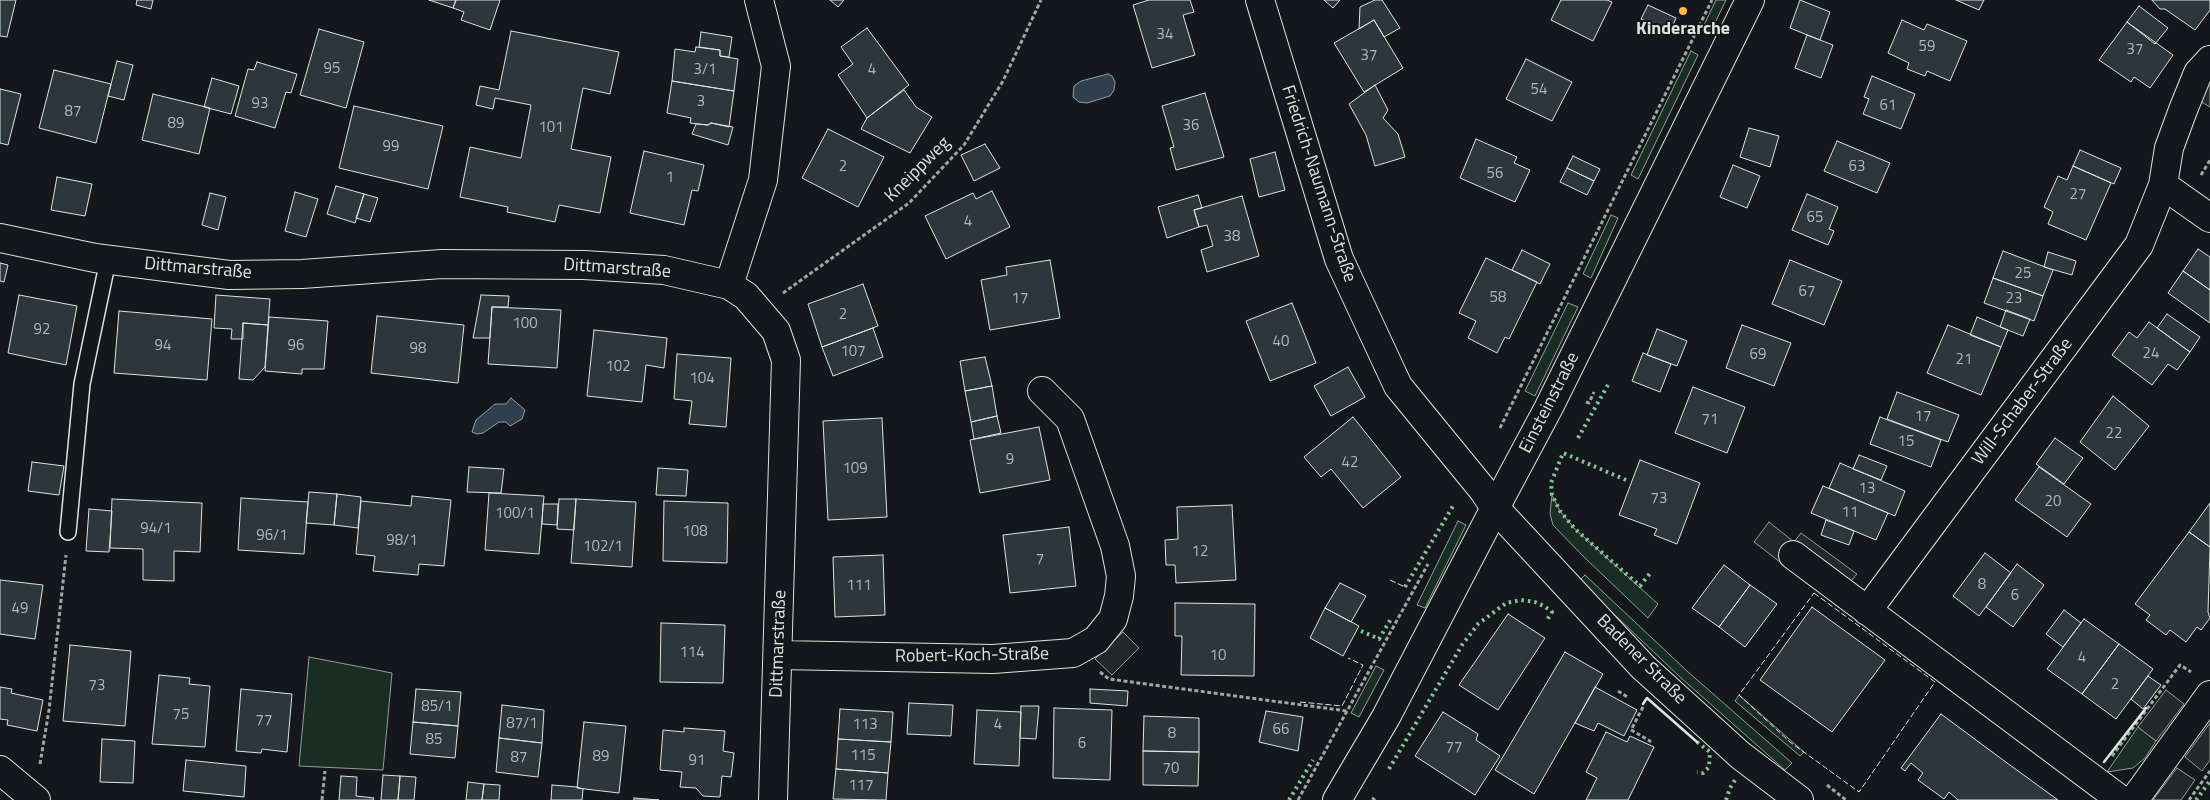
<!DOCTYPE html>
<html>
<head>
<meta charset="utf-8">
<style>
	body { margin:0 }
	canvas { display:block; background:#14181c }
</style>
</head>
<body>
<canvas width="2210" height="800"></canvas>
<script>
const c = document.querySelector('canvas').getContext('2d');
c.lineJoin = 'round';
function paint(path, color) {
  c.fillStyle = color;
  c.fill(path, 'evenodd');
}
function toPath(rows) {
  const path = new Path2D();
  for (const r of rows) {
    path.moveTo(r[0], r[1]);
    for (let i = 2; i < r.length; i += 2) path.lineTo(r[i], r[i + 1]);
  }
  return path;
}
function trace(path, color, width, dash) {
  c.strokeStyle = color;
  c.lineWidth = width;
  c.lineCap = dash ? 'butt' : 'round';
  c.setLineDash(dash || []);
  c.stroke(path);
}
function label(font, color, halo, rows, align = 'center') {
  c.font = font + ' "Titillium Web",sans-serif';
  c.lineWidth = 4;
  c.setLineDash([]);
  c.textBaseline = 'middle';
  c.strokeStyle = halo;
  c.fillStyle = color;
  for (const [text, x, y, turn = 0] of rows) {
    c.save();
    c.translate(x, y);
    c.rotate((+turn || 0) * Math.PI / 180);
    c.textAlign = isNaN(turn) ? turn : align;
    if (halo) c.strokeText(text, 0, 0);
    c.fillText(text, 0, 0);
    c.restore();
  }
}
const green = toPath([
	[1716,0,1726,0,1711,31,1703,27,1716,0],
	[1691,51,1698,55,1638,179,1631,175,1691,51],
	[1611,215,1618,218,1591,278,1583,274,1611,215],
	[1568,303,1578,307,1535,396,1525,391,1568,303],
	[1552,495,1560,511,1575,529,1658,604,1648,618,1584,557,1553,525,1550,514,1552,495],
	[1458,521,1466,525,1425,608,1417,605,1458,521],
	[1585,575,1687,671,1792,763,1785,770,1680,677,1579,581,1585,575],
	[309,657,392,673,383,770,299,766,309,657],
	[1376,666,1384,670,1359,717,1351,713,1376,666],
	[1739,695,1804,752,1800,756,1735,701,1739,695],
	[2138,727,2156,741,2145,758,2133,768,2107,772,2138,727]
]);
const parking = toPath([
	[2210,79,2210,107,2198,100,2210,79],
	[1769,522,1794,542,1801,533,1857,574,1849,583,1795,542,1780,562,1754,542,1769,522],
	[1123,632,1139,648,1112,675,1095,659,1123,632],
	[2166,690,2184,704,2156,741,2138,727,2166,690],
	[2210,723,2210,760,2202,771,2185,757,2210,723],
	[2177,768,2195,780,2181,800,2153,800,2177,768]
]);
const water = toPath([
	[1108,74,1112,76,1115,82,1114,90,1110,96,1087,103,1079,102,1073,97,1074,86,1081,81,1108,74],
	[511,398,525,410,522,419,510,426,506,422,499,422,483,433,477,434,472,432,476,420,495,404,506,404,511,398]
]);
const building = toPath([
	[0,0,16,0,7,37,0,36,0,0],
	[137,0,153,0,151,9,136,5,137,0],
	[429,0,456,0,453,8,429,0],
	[456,0,500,0,490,30,461,20,464,12,453,8,456,0],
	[830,0,844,0,838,7,830,0],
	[1149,0,1190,0,1194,12,1183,15,1195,55,1152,68,1133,5,1149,0],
	[1324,0,1340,0,1333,8,1324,0],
	[1375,0,1382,0,1400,28,1384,37,1374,20,1359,29,1360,7,1375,0],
	[1561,0,1607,0,1612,2,1593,41,1551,20,1561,0],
	[1800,0,1830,12,1820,40,1790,28,1800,0],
	[1956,0,1984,0,1979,10,1956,0],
	[2152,0,2210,0,2210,10,2195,30,2165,9,2160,9,2152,0],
	[1648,5,1676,18,1670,32,1641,19,1648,5],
	[2139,6,2168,28,2155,44,2127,22,2139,6],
	[1374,20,1403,68,1364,92,1334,43,1374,20],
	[1902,20,1924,30,1927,24,1967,41,1950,81,1927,71,1925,76,1907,69,1909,63,1888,53,1902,20],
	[2127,22,2173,55,2150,88,2134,77,2131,82,2099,60,2127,22],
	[867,28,909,85,867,118,838,75,853,64,841,47,867,28],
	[319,29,364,42,346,108,300,95,319,29],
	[511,31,619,52,610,94,583,88,571,149,611,157,600,213,559,205,555,222,507,212,508,207,460,197,470,147,521,158,531,105,495,98,493,109,476,105,480,86,499,90,511,31],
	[701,32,732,37,729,57,720,56,720,50,699,47,701,32],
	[1807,35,1833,45,1821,78,1795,68,1807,35],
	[696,47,720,50,720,56,738,59,734,91,672,81,675,49,695,52,696,47],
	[1526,59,1572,82,1552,121,1506,99,1526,59],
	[117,61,133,65,124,100,108,96,117,61],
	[257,62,297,74,291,93,286,92,275,128,235,116,248,69,254,70,257,62],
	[54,70,111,84,96,143,39,128,54,70],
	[1872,76,1915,94,1901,129,1863,114,1869,99,1864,97,1872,76],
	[212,78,239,86,231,114,204,107,212,78],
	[672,81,734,91,729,127,711,123,708,125,690,123,691,118,667,113,672,81],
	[1375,85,1388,110,1383,118,1398,134,1405,157,1375,166,1366,135,1349,104,1375,85],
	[0,89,21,94,8,145,0,143,0,89],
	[904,90,916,107,932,117,910,153,861,129,867,118,904,90],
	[1205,93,1224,157,1176,170,1170,148,1174,147,1162,106,1205,93],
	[153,94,210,108,199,154,142,140,153,94],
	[354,106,443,126,428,189,339,168,354,106],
	[711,123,733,127,728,145,692,134,696,124,708,125,711,123],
	[1749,128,1779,136,1770,167,1740,157,1749,128],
	[828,129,884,157,858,207,802,178,828,129],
	[1476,139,1517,157,1514,163,1530,170,1515,202,1460,178,1476,139],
	[1837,141,1890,163,1877,193,1824,171,1837,141],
	[985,144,1000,168,974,181,961,155,985,144],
	[2080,150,2121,168,2114,184,2073,166,2080,150],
	[644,151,704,165,698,191,692,190,684,225,630,213,644,151],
	[1275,152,1285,190,1259,197,1250,159,1275,152],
	[1573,156,1600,169,1594,181,1567,168,1573,156],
	[1733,165,1760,176,1747,208,1720,197,1733,165],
	[2073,166,2111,183,2086,240,2048,224,2053,212,2044,207,2058,176,2067,180,2073,166],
	[1567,168,1594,181,1587,195,1560,182,1567,168],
	[57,177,92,184,85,216,51,210,57,177],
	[336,186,364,194,355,223,327,214,336,186],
	[992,191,1010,227,946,259,925,216,973,193,976,199,992,191],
	[295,192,318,199,306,237,285,231,295,192],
	[210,193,226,197,218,230,202,225,210,193],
	[364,194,378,198,370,222,356,218,364,194],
	[1807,194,1838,207,1829,229,1834,231,1828,245,1792,230,1807,194],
	[1198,195,1202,208,1194,210,1199,227,1167,238,1158,207,1198,195],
	[1242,196,1259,256,1207,272,1201,250,1213,246,1207,225,1199,227,1194,210,1242,196],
	[2198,249,2210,257,2210,290,2183,271,2198,249],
	[1522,250,1550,264,1540,284,1512,270,1522,250],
	[2003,251,2053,270,2043,296,1993,278,2003,251],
	[2048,252,2076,261,2072,275,2044,267,2048,252],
	[1486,258,1537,282,1509,339,1505,337,1497,353,1468,338,1476,321,1459,313,1486,258],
	[1050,260,1060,318,990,330,981,280,1007,275,1006,267,1050,260],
	[1790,260,1842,281,1824,325,1772,304,1790,260],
	[0,263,8,265,4,282,0,281,0,263],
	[2183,271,2210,290,2210,323,2168,293,2183,271],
	[1993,278,2043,296,2034,321,1984,303,1993,278],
	[863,284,878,326,822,347,808,304,863,284],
	[19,295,77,306,66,365,8,353,19,295],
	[216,295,270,299,268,325,243,323,243,339,231,339,232,329,214,328,216,295],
	[481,295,509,296,508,307,492,307,490,338,473,338,481,295],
	[1292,303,1316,363,1270,381,1246,321,1292,303],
	[492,307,561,310,557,368,488,364,492,307],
	[2006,310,2030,319,2023,336,2000,327,2006,310],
	[119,311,212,319,207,380,114,373,119,311],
	[2167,314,2200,337,2190,352,2157,328,2167,314],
	[377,316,464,325,458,383,371,373,377,316],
	[269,317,328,321,324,369,302,369,302,374,265,371,269,317],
	[1977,317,2008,330,2001,347,1970,335,1977,317],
	[2149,322,2190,352,2177,370,2168,364,2152,385,2112,355,2129,332,2137,338,2149,322],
	[243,323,268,325,265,367,253,380,239,379,243,323],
	[1742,325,1791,343,1774,386,1726,368,1742,325],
	[1948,325,2001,347,1981,395,1927,373,1948,325],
	[873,328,883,357,833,376,822,347,873,328],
	[1657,329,1687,341,1677,366,1647,355,1657,329],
	[594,330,667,338,664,368,646,365,642,402,587,396,594,330],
	[1643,353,1671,364,1660,392,1632,381,1643,353],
	[677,354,731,358,726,427,689,424,692,401,674,399,677,354],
	[985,357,992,386,965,391,960,361,985,357],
	[1348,367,1365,397,1331,416,1314,386,1348,367],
	[992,386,997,416,971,422,965,391,992,386],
	[1693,387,1745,407,1727,453,1675,433,1693,387],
	[1897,392,1959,415,1948,442,1887,419,1897,392],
	[2113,396,2149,426,2115,470,2080,442,2113,396],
	[997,416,1001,433,974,439,971,422,997,416],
	[1353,417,1401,477,1363,508,1331,469,1321,477,1304,457,1353,417],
	[1880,417,1941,440,1931,467,1870,444,1880,417],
	[882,418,887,517,828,520,823,421,882,418],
	[1039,427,1050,480,980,493,970,440,1039,427],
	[2055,438,2083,458,2064,484,2036,464,2055,438],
	[1859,455,1887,466,1881,480,1853,469,1859,455],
	[1640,460,1700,483,1677,544,1654,535,1657,529,1619,515,1640,460],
	[32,462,64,466,59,495,28,491,32,462],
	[1840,463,1905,491,1895,516,1829,488,1840,463],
	[469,467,504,469,501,493,467,492,469,467],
	[2039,467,2091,504,2067,537,2015,500,2039,467],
	[658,468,688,470,686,496,656,495,658,468],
	[1823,486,1888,513,1876,540,1811,513,1823,486],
	[309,492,337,494,334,525,306,523,309,492],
	[489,493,544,496,539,554,485,550,489,493],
	[337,494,361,497,358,528,334,525,337,494],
	[412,496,451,500,444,566,419,564,418,575,373,571,375,556,356,554,361,501,411,506,412,496],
	[241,498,308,502,304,554,238,550,241,498],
	[112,499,202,503,200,552,174,551,174,581,143,580,143,549,110,548,112,499],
	[559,499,576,499,574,530,557,529,559,499],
	[576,499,636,502,632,567,571,563,576,499],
	[664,501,728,503,727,563,663,561,664,501],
	[2210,503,2210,547,2189,532,2210,503],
	[543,504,558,504,557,525,542,524,543,504],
	[1232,505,1236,580,1176,583,1175,565,1166,565,1165,540,1178,539,1177,507,1232,505],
	[89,509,112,511,109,552,86,551,89,509],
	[1826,520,1854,531,1849,545,1821,535,1826,520],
	[1069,527,1076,586,1010,593,1003,535,1069,527],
	[2189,532,2210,547,2208,612,2210,618,2201,630,2197,627,2186,642,2170,630,2166,635,2146,620,2150,615,2135,604,2189,532],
	[1985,553,2011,573,1979,616,1953,596,1985,553],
	[883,555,885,615,835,617,833,557,883,555],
	[2017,564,2044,585,2013,627,1986,607,2017,564],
	[1724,565,1750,585,1719,627,1692,608,1724,565],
	[0,580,43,585,35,639,0,634,0,580],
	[1340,583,1366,596,1351,622,1325,608,1340,583],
	[1750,585,1777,604,1745,647,1719,627,1750,585],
	[1175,603,1255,604,1254,676,1181,675,1182,636,1175,636,1175,603],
	[1812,607,1885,660,1832,732,1760,680,1812,607],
	[1325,608,1359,626,1343,656,1310,638,1325,608],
	[2064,610,2081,623,2063,647,2046,634,2064,610],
	[1508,614,1545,638,1498,710,1459,685,1508,614],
	[2084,619,2119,644,2082,694,2047,669,2084,619],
	[661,623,725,625,723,683,660,682,661,623],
	[2119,644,2153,669,2116,719,2082,694,2119,644],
	[70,645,131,651,125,726,63,721,70,645],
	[1565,652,1603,674,1534,794,1495,770,1565,652],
	[159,675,190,678,189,684,210,686,205,747,152,744,159,675],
	[2148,676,2161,685,2143,709,2131,699,2148,676],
	[0,687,12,689,11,693,43,700,37,731,7,725,8,720,0,719,0,687],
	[1595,687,1637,710,1624,736,1598,723,1594,731,1575,723,1595,687],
	[241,689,292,694,287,752,262,749,261,753,236,751,241,689],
	[416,689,461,692,458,726,413,722,416,689],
	[1090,689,1128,691,1127,706,1090,703,1090,689],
	[909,703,953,705,951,736,907,734,909,703],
	[502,705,544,710,542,743,499,738,502,705],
	[1021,706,1039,706,1036,739,1020,738,1021,706],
	[1054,708,1112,710,1110,780,1053,778,1054,708],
	[840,709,893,712,891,742,838,739,840,709],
	[977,710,1021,712,1019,766,974,764,977,710],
	[1266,711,1303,717,1298,751,1259,742,1266,711],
	[1443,712,1478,734,1476,740,1500,756,1475,795,1415,756,1443,712],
	[1941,714,2003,760,2058,800,1958,800,1949,792,1944,799,1918,780,1923,773,1911,763,1905,771,1901,768,1941,714],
	[1144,716,1199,718,1199,752,1143,751,1144,716],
	[413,722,458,726,455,758,410,754,413,722],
	[584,722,626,726,619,793,577,788,584,722],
	[684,728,725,731,723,751,734,753,731,777,722,776,720,797,703,796,696,788,680,787,682,772,660,770,663,730,684,732,684,728],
	[1606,732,1627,742,1630,736,1654,747,1628,800,1586,800,1597,778,1586,772,1606,732],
	[499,738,542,743,538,777,496,772,499,738],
	[102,739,135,741,133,783,100,782,102,739],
	[838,739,891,742,888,773,836,769,838,739],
	[1143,751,1199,752,1198,786,1143,785,1143,751],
	[186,760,246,766,244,797,183,791,186,760],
	[836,769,888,773,886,800,833,799,836,769],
	[383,775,400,776,398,800,381,800,383,775],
	[341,776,357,777,356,796,374,798,373,800,339,800,341,776],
	[400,776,416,777,414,800,398,800,400,776],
	[468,782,484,784,482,800,466,800,468,782],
	[484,784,500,785,499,800,482,800,484,784],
	[552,785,577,787,583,789,582,800,551,800,552,785],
	[634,798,659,800,634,800,634,798]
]);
const path = toPath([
	[2201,175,2210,160],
	[783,293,909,203,964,145,1003,81,1041,0],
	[1586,402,1589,403,1594,392],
	[1500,428,1712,0],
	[1100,672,1109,679,1347,711],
	[1618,691,1629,698],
	[1643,707,1631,730,1650,741,1648,744],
	[2112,756,2180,665,2191,672],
	[40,764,49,710,66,555],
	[1827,785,1846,800],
	[322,800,325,771],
	[1298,800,1428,564],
	[2189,800,2210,771]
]);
const lane = toPath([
	[68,532,82,384,108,260]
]);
const street = toPath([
	[1260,0,1339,259,1398,386,1483,490,1495,508,1643,667,1740,755,1799,800],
	[2163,185,2210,218],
	[0,238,95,258,229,275,302,274,442,264,584,265,664,270,729,285,746,296,776,331,786,360,773,800],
	[729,285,763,180,776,66,759,0],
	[1793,555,2121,800],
	[1867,611,2139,245,2163,185,2169,148,2183,110,2198,73,2210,60],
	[779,655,993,659,1073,653,1096,640,1113,619,1119,596,1121,576,1115,546,1070,419,1042,391],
	[0,770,36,800],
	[2134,800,2210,695]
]);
const secondary = toPath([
	[1337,800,1386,717,1495,508,1549,407,1750,0]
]);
const hedge = toPath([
	[1578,438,1609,383],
	[1626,480,1563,453,1551,483,1552,495,1560,511,1575,529,1640,586,1651,572],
	[1405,587,1453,506],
	[1361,631,1379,639,1391,619],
	[1697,742,1710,752,1709,767,1703,773,1697,772],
	[1389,769,1462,645,1478,624,1506,603,1521,600,1535,602,1544,606,1552,612,1547,620],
	[1289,800,1313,760],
	[1373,800,1376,795],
	[1726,800,1730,788,1735,780],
	[2196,800,2210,781]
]);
const fence = toPath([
	[1390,580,1405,587],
	[1814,593,1935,682,1859,792,1790,742,1739,695,1814,593],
	[1300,702,1342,706,1363,665,1348,658]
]);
const wall = toPath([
	[1643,704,1647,698,1697,742],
	[2104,762,2146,708]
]);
const markers = [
	[1683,11,5,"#ffb74d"]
];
const numberNames = [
	["34",1165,35],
	["59",1927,47],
	["37",2135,50],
	["37",1369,56],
	["95",332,69],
	["3/1",705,70],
	["4",872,70],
	["54",1539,90],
	["3",701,102],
	["93",260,104],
	["61",1888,106],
	["87",73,112],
	["89",176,124],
	["36",1191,126],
	["101",551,128],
	["99",391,147],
	["2",843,167],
	["63",1857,167],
	["56",1495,174],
	["1",670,178],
	["27",2078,195],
	["65",1815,218],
	["4",968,222],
	["38",1232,237],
	["25",2023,274],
	["67",1807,292],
	["58",1498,298],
	["17",1020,299],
	["23",2014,299],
	["2",843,315],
	["100",525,324],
	["92",42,330],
	["40",1281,342],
	["94",163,346],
	["96",296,346],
	["98",418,349],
	["107",853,352],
	["24",2151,354],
	["69",1758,355],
	["21",1964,360],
	["102",618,367],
	["104",702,379],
	["17",1923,417],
	["71",1710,420],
	["22",2114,434],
	["15",1906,442],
	["9",1010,460],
	["42",1350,463],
	["109",855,469],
	["13",1867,489],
	["73",1659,499],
	["20",2053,502],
	["11",1850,513],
	["100/1",515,514],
	["94/1",156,529],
	["108",695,532],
	["96/1",272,536],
	["98/1",402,541],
	["102/1",603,547],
	["12",1200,552],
	["7",1040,560],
	["8",1982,585],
	["111",859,586],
	["6",2015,596],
	["49",20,609],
	["114",692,653],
	["10",1218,656],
	["4",2082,658],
	["2",2115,685],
	["73",97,686],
	["85/1",437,707],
	["75",181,715],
	["77",264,721],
	["87/1",522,724],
	["113",865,725],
	["4",998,725],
	["66",1281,730],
	["8",1172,734],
	["85",434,740],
	["6",1082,744],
	["77",1454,748],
	["115",863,756],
	["89",601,757],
	["87",519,758],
	["91",697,761],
	["70",1171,769],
	["117",861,786]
];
const poiNames = [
	["Kinderarche",1683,30]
];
const streetNames = [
	["Kneippweg",918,170,-45],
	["Friedrich-Naumann-Straße",1318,184,72],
	["Dittmarstraße",198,269,5],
	["Dittmarstraße",617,269,4],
	["Will-Schaber-Straße",2023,402,-53],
	["Einsteinstraße",1550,403,-63],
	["Dittmarstraße",779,644,-88],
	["Robert-Koch-Straße",972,656,-1],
	["Badener Straße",1641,660,45]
];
paint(green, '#1a2d24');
trace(green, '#939e99', 1);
paint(parking, '#24282b');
trace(parking, '#939e99', 1);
paint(water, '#2f3f4d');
trace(water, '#939e99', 1);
paint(building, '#2c363c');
trace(building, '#d8e6dc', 1);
trace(lane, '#d8e6dc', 18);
trace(street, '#d8e6dc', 30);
trace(secondary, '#d8e6dc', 30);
trace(path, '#9da8a2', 3, [4, 2.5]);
trace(lane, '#14181c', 15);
trace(street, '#14181c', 28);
trace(secondary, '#14181c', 28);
trace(hedge, '#8ac095', 4, [2.5, 4]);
trace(fence, '#d8e6dc', 1, [6, 2.5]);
trace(wall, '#d8e6dc', 2.5);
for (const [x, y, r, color] of markers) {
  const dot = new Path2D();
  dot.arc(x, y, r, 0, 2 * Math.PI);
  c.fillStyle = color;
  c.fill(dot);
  trace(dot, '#14181c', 2);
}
label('15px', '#adbab4', null, numberNames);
label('bold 18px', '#d8e6dc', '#14181c', poiNames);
label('18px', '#d8e6dc', '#14181c', streetNames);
</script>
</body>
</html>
